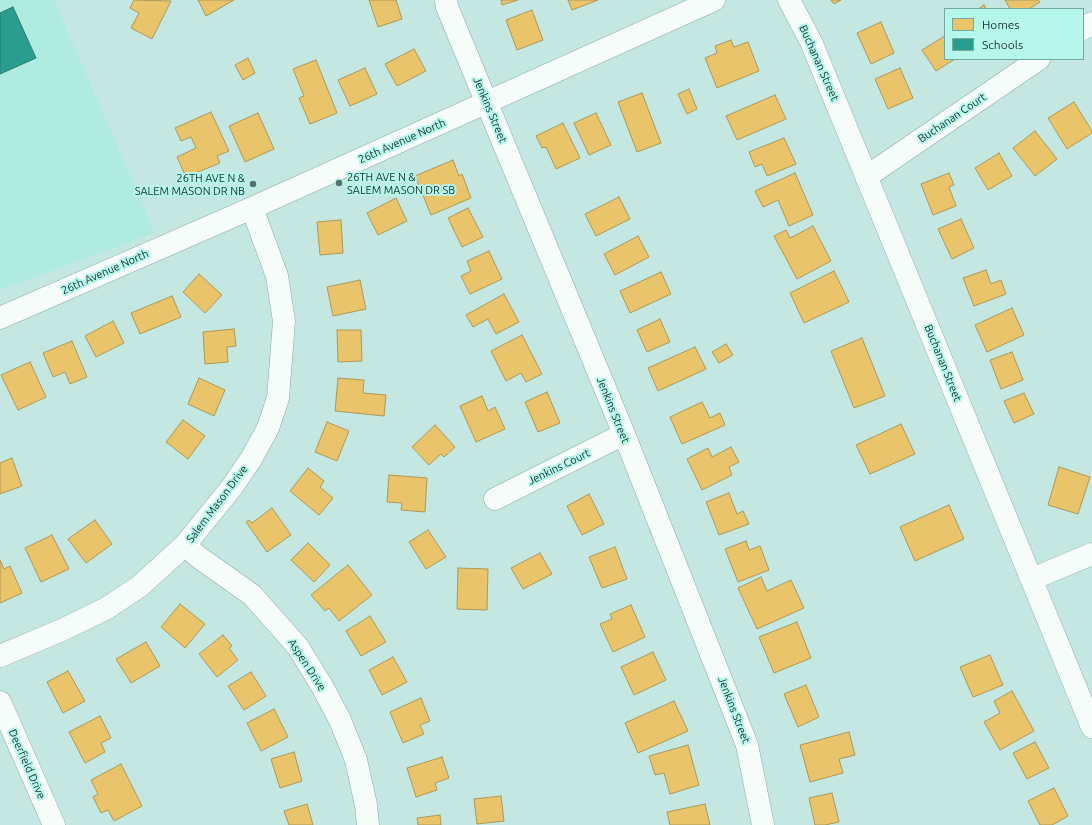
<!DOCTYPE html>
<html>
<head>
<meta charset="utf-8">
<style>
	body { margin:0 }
	#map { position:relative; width:1092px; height:825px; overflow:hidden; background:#c4e8e1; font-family:Ubuntu,sans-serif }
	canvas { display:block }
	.legend { position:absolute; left:944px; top:8px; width:140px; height:52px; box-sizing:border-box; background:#b5f7eb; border:1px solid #76a89f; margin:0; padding:5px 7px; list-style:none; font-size:12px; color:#17322e }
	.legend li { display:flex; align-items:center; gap:8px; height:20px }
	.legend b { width:20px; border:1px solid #76a89f }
</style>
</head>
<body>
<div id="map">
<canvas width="1092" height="825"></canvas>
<ul class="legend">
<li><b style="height:11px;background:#e9c46a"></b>Homes</li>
<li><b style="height:11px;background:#2a9d8f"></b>Schools</li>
</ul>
</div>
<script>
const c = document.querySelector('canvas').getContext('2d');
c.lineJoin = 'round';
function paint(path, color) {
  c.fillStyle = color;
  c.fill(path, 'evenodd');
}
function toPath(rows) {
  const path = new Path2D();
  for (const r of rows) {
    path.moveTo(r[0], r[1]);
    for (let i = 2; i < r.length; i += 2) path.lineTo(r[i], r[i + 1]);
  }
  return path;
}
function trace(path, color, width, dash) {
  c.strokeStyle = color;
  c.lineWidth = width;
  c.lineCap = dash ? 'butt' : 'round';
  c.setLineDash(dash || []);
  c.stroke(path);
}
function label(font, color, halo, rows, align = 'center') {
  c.font = font + ' Ubuntu,sans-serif';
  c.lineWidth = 4;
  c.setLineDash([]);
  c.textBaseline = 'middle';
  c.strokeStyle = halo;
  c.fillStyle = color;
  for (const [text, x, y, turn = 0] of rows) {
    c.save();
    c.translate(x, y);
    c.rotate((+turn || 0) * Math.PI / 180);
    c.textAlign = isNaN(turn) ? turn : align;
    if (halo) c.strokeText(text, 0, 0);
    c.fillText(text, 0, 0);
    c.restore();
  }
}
const built = toPath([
	[0,0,54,0,155,233,0,290]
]);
const homes = toPath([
	[134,0,171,1,152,39,131,28,139,13,130,8,134,0],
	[198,0,234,0,206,16,198,0],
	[369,0,396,0,402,19,378,27,369,0],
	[501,0,518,0,502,5,501,0],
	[568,0,598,0,572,10,568,0],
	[831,0,841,0,834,4,831,0],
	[1005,0,1038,0,1040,2,1029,9,1010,9,1005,0],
	[984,5,986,9,978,9,984,5],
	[532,10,543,40,517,50,506,20,532,10],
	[881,22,894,53,871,64,857,33,881,22],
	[945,36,945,59,955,59,936,71,922,50,945,36],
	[731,40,734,47,748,42,759,71,717,88,705,58,717,53,715,46,731,40],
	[414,49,426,71,397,86,385,64,414,49],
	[248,58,255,73,243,80,235,65,248,58],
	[316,60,337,113,310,124,299,98,304,96,293,69,316,60],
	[365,68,377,94,350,106,338,80,365,68],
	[900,68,913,98,888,109,875,79,900,68],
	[689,89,697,109,687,114,678,94,689,89],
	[642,93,661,143,637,152,618,102,642,93],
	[775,95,786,119,737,140,726,116,775,95],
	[1074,102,1092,131,1092,133,1067,149,1048,118,1074,102],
	[211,112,229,151,217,156,220,163,186,177,177,157,196,148,191,137,181,141,175,128,211,112],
	[258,113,274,149,245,162,229,126,258,113],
	[596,113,611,145,589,155,574,123,596,113],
	[563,123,580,158,556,169,546,147,542,148,536,136,563,123],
	[1035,131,1057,159,1035,176,1013,148,1035,131],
	[784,138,796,164,767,176,762,164,755,167,749,152,784,138],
	[999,153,1012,176,988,190,975,168,999,153],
	[453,160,459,176,462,174,471,198,431,215,415,176,453,160],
	[795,173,813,215,789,226,778,200,763,207,755,191,795,173],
	[949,173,954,185,949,187,956,206,933,215,921,184,949,173],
	[619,197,630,219,596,236,585,214,619,197],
	[396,198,407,221,378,235,367,213,396,198],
	[468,208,483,237,462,247,448,218,468,208],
	[961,219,974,248,952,259,938,229,961,219],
	[341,220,343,253,320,255,317,222,341,220],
	[813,226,831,261,797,279,774,236,786,230,790,238,813,226],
	[638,236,649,257,615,275,604,254,638,236],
	[489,251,502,279,470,294,461,276,471,271,467,261,489,251],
	[986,270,991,284,1001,280,1006,294,974,306,963,278,986,270],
	[834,271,849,302,804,323,790,293,834,271],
	[661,272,671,294,630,313,620,291,661,272],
	[199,274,222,295,205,313,183,292,199,274],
	[360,280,366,309,333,316,327,287,360,280],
	[504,294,519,322,496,334,488,319,473,327,466,315,504,294],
	[172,296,181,317,140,334,131,313,172,296],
	[1012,308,1024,335,987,352,975,325,1012,308],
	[660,319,670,342,647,352,637,330,660,319],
	[113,321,124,343,96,357,85,336,113,321],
	[234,329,236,346,227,347,228,362,205,364,203,332,234,329],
	[337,330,361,330,362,361,338,362,337,330],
	[522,335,542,374,526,382,521,373,506,381,491,351,522,335],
	[862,338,885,396,854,408,831,351,862,338],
	[72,341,87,377,70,384,65,372,53,377,43,353,72,341],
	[726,344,733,355,719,363,712,352,726,344],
	[695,347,706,369,658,391,648,368,695,347],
	[1012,352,1023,380,1001,389,990,360,1012,352],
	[30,362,46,397,18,410,1,375,30,362],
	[199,378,225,390,214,416,188,404,199,378],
	[338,378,364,380,363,393,386,395,384,416,335,411,338,378],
	[547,392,560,423,538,432,525,402,547,392],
	[1024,393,1034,414,1014,423,1004,401,1024,393],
	[482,396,488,411,495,407,505,429,476,442,460,406,482,396],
	[702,402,710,418,720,413,725,425,682,444,670,417,702,402],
	[183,420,205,436,188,459,166,442,183,420],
	[327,422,349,431,337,461,315,452,327,422],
	[901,424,915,454,870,474,856,445,901,424],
	[435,425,455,447,444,457,441,454,429,465,412,447,435,425],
	[731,447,739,462,729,467,732,475,702,490,687,459,708,448,712,457,731,447],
	[12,458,22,486,0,494,0,463,12,458],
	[1059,467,1090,477,1078,514,1048,505,1059,467],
	[308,468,324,481,320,487,333,498,319,515,290,491,308,468],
	[389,475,427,478,425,512,401,510,402,503,387,502,389,475],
	[729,493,737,514,743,511,749,524,719,535,706,502,729,493],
	[589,494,604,524,582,535,567,506,589,494],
	[949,505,964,539,915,561,900,527,949,505],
	[272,508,291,535,267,552,246,522,249,520,252,523,272,508],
	[95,520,112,544,86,563,68,539,95,520],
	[428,530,446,557,426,569,409,542,428,530],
	[52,535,69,569,41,582,25,548,52,535],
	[746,541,749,550,760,546,769,570,738,582,725,549,746,541],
	[308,543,330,565,314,582,291,560,308,543],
	[615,547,627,579,602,588,589,557,615,547],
	[540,553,552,574,523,589,511,568,540,553],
	[0,560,4,569,10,566,22,593,0,603,0,560],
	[348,565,372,595,339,621,329,608,325,611,311,595,348,565],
	[458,568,488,569,487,610,457,609,458,568],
	[761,577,767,591,791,580,804,608,757,629,738,588,761,577],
	[180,604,205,624,185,648,161,627,180,604],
	[631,605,645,637,613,652,600,624,612,619,610,614,631,605],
	[370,616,386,642,361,656,346,631,370,616],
	[797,622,811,658,774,673,759,637,797,622],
	[223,635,232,646,229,648,238,660,217,677,199,654,223,635],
	[146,642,160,666,131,683,116,659,146,642],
	[653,652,666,680,634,695,621,667,653,652],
	[990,655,1003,685,973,697,960,667,990,655],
	[393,657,407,682,382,695,369,670,393,657],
	[68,671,85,701,63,713,47,682,68,671],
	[251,672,266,696,244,710,228,686,251,672],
	[806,685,819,717,798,727,784,694,806,685],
	[1012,691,1034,731,1000,750,984,722,1000,713,994,701,1012,691],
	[421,698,430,721,420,725,424,734,403,743,390,712,421,698],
	[674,701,688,731,638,753,625,723,674,701],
	[274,709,288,737,261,751,247,723,274,709],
	[100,716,111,738,101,743,105,752,85,763,69,732,100,716],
	[849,732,855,755,839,759,843,773,810,782,800,745,849,732],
	[1035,742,1049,768,1027,779,1013,753,1035,742],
	[688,745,699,785,670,794,664,773,655,775,649,756,688,745],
	[294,752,302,781,280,788,271,759,294,752],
	[442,757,449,778,435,783,437,790,416,797,407,768,442,757],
	[121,764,142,806,114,821,108,810,101,813,93,797,98,794,91,780,121,764],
	[1054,788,1068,816,1052,825,1040,825,1028,801,1054,788],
	[832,793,839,822,825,825,815,825,809,798,832,793],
	[501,796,504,821,477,824,474,799,501,796],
	[307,804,313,825,289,825,284,811,307,804],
	[705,804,710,825,670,825,667,812,705,804],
	[440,815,441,825,418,825,417,818,440,815]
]);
const schools = toPath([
	[13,7,36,58,0,74,0,13,13,7]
]);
const minor = toPath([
	[446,0,447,7,624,434,747,745,763,825],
	[789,0,812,44,1092,727],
	[1083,29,1092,23],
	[866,177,1039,59],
	[0,318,252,208,714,0],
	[495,499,624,434],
	[185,545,197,556,252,595,298,647,322,686,340,720,356,760,366,805,368,825],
	[1032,579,1092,554],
	[0,656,62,630,107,608,140,586,185,545,232,487,251,459,268,428,278,398,284,321,277,276,252,208],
	[0,702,54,825]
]);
const markers = [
	[339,183,4,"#54726d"],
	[253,184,4,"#54726d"]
];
const streetNames = [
	["Buchanan Street",819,63,66],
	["Jenkins Street",490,110,67],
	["Buchanan Court",952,118,-34],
	["26th Avenue North",402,141,-24],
	["26th Avenue North",105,272,-24],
	["Buchanan Street",943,363,68],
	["Jenkins Street",613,410,68],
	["Jenkins Court",559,467,-26],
	["Salem Mason Drive",217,504,-53],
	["Aspen Drive",307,665,57],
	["Jenkins Street",734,710,69],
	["Deerfield Drive",27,764,66]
];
const poiNames = [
	["26TH AVE N &",347,177],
	["SALEM MASON DR SB",347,190],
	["26TH AVE N &",245,178,"right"],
	["SALEM MASON DR NB",245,191,"right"]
];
paint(built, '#b0ebe0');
paint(homes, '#e9c46a');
trace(homes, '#aa9858', 1);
paint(schools, '#2a9d8f');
trace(schools, '#247d72', 1);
trace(minor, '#8ca9a4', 23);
trace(minor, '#f6fcfa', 22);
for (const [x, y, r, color] of markers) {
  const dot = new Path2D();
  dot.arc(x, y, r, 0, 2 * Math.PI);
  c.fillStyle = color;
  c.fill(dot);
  trace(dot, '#b5f7eb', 1.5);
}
label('11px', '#17322e', '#b5f7eb', streetNames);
label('11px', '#17322e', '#b5f7eb', poiNames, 'left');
</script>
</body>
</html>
